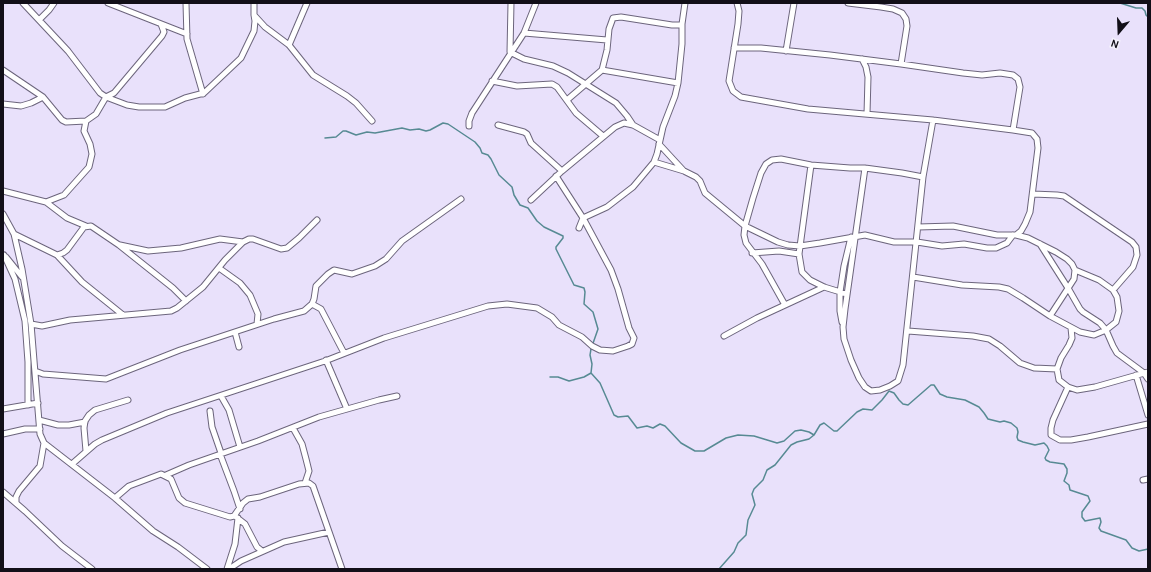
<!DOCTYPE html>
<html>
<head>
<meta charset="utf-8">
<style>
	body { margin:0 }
	#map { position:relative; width:1151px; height:572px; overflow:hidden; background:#e9e1fb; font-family:Karla,sans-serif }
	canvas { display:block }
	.frame { position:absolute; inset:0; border:4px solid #120f18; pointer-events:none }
	.north { position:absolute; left:1099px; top:12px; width:40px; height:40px; -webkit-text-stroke:3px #f4f1fc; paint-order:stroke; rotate:199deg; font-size:11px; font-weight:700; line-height:16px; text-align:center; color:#120f18 }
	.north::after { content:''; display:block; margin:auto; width:14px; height:18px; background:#120f18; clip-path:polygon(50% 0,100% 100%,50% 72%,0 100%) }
</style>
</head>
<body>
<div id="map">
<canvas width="1151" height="572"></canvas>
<div class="frame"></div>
<div class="north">N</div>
</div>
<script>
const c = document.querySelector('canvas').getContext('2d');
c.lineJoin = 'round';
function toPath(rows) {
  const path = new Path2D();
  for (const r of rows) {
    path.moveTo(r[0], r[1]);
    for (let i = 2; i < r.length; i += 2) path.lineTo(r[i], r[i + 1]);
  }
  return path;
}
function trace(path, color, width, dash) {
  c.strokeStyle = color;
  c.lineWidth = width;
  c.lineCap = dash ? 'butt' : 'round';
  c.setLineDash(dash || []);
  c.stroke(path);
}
const stream = toPath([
	[1120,3,1136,8,1142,8,1145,11,1146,15,1148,17],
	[325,138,336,137,343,131,346,131,356,135,367,132,375,133,402,128,410,130,419,129,426,131,430,130,443,123,448,124,475,142,480,148,482,153,488,155,491,159,499,175,512,187,514,195,520,205,528,208,537,221,544,227,563,236,563,238,556,247,556,249,574,285,584,288,585,292,584,304,593,312,598,329,591,349,590,355,592,364,591,373,584,377,569,381,558,377,550,377],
	[591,373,600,383,614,415,618,417,628,416,637,428,647,426,653,428,660,424,665,426,681,443,695,451,704,451,726,438,738,435,754,436,777,443,784,441,795,431,801,430,809,432,814,435],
	[719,569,734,552,738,543,746,535,748,520,755,505,752,494,754,489,763,480,767,470,775,465,791,445,797,442,809,439,814,435,820,425,824,423,834,431,837,431,857,412,863,409,872,410,882,400,889,391,894,393,899,400,903,404,908,405,931,385,934,385,940,394,947,397,965,400,979,407,984,413,988,419,1000,422,1004,421,1011,423,1017,428,1018,432,1017,437,1018,440,1023,442,1035,445,1044,443,1047,446,1049,450,1045,458,1046,460,1050,462,1064,464,1067,469,1067,473,1064,481,1069,485,1070,490,1088,496,1090,501,1082,512,1082,517,1085,521,1100,518,1101,522,1099,528,1101,531,1126,540,1132,548,1139,551,1148,549]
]);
const minor = toPath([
	[23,3,68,51,100,93,106,97,127,105,139,107,165,107,185,98,204,93,241,58,254,31,255,21,254,15],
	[108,3,187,34],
	[186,3,187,39,203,94],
	[254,3,254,15,265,27,289,45,313,75,347,96,356,103,372,121],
	[511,3,510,52,524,59,553,66,568,73,616,103,627,116,633,125],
	[737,3,739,11,738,24,729,81,733,91,741,97,808,109,933,120,1013,130,1032,133,1037,139,1038,148,1030,212,1025,224,1021,231,1016,235,997,235,953,226,918,227],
	[848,3,881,7,893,9,902,13,906,19,907,26,901,64],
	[39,20,49,10,54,3],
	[524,33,607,40],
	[289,45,307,3],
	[734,48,761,48,830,55,901,64,963,73,982,75,1000,73,1013,75,1018,79,1020,87,1013,130],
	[786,51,794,3],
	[862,59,866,67,868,77,867,114],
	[3,70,43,97,62,120,66,122,86,121,96,114,106,97,114,93,162,36,164,32,161,24],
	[602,70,678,83],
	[492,81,517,86,552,84,557,87,576,113,603,136],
	[567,100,602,70,607,50,609,29,613,18,621,17,672,25,680,25,682,24,685,3],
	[3,104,21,106,31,103,43,97],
	[498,125,524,132,527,134,531,143,562,171],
	[469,126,469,121,472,113,524,33,536,3],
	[659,144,683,170],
	[654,162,684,171,696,177,700,181,705,193,745,226,778,242,788,245,800,246,820,243,865,235,894,242,917,242,942,246,964,244,987,248,996,248,1007,243,1013,235],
	[811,165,799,254,802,272,810,280,824,287,847,294],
	[865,168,845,309,843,327,844,339,851,360,859,378,865,387,871,391,880,390,890,386,898,381,903,365,923,177,933,120],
	[3,191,46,202,67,218,86,226],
	[1033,194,1057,195,1064,196,1132,242,1136,247,1137,255,1133,267,1113,290],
	[531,200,562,171,615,127,624,123,633,125,660,140],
	[46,202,64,195,89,167,92,154,90,144,84,131,86,121],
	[3,214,14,234,22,269,31,324,40,434,44,443,115,498,153,531,178,547,207,569],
	[579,228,583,218,607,207,633,187,654,162,657,154,663,127,675,96,678,83,682,44,682,24],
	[14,234,57,255,82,282,123,315],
	[1016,235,1028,238,1056,252,1067,259,1072,264,1075,270,1074,279,1050,316],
	[1040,244,1068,288,1080,309,1083,312,1100,323,1106,330,1113,346,1117,353,1144,373,1148,379],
	[120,245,148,251,181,248,220,239,243,242],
	[752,253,779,251,799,254],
	[4,255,15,279,25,321,28,362,28,405],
	[57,255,63,253,67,250,84,227,91,226,119,245,173,288,186,301],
	[6,257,22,277],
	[219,268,240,283,250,295,258,314,257,324],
	[913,277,962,285,999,287,1008,289,1023,298,1050,316,1080,332,1094,335,1106,330,1116,322,1119,311,1117,297,1113,290,1099,280,1075,270],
	[312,304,321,309,344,353],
	[785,305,762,264,746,243,744,235,745,226,753,198,761,173,766,164,772,160,781,159,811,165,850,168,865,168,902,173,923,177],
	[842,322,840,311,840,292,844,266,851,237],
	[31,324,42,326,70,320,171,311,177,308,203,287,225,260,243,242,249,239,253,239,281,249,287,248,299,238,317,220],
	[1071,328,1072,338,1069,345,1061,358,1057,369,1059,380,1068,387,1077,390,1095,387,1148,372],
	[908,331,973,336,989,339,1000,346,1020,363,1034,368,1057,369],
	[235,332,239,347],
	[724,336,757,318,824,287],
	[326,360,347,409],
	[35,371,43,374,106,379,180,350,274,319,304,311,312,304,314,299,316,286,328,274,334,270,352,274,375,266,386,259,402,241,461,199],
	[1136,375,1148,415],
	[1068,387,1053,420,1051,428,1051,435,1060,440,1071,440,1088,437,1148,424],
	[221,396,229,410,240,447],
	[3,409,38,403],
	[210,411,212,427,221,453],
	[39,420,58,425,69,425,85,422],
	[293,428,302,444,306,459,309,471,305,483],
	[3,434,25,429,40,429],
	[86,451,84,428,85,421,89,415,95,410,128,400],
	[220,454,234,491,240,509],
	[72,464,95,444,102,440,167,413,325,361,384,338,488,306,507,304,537,308,552,317,559,325,582,337,592,346,600,350,613,351,628,346,632,344,634,338,629,328,618,289,611,270,583,218,556,176],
	[166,475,189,465,258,441,319,417,379,400,397,396],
	[1143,480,1148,479],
	[3,492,25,511,62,546,92,569],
	[115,498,129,486,161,474,171,479,179,498,185,503,230,517,234,516,243,503,248,499,260,497,299,484,309,483,313,486,342,569],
	[16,503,16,497,19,491,40,466,44,443],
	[236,517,245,524,257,547,262,551],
	[227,569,235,544,238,518],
	[229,569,241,561,284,542,329,532]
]);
trace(stream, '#578a93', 1.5);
trace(minor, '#6c657c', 7);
trace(minor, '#fff', 5);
</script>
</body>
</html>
